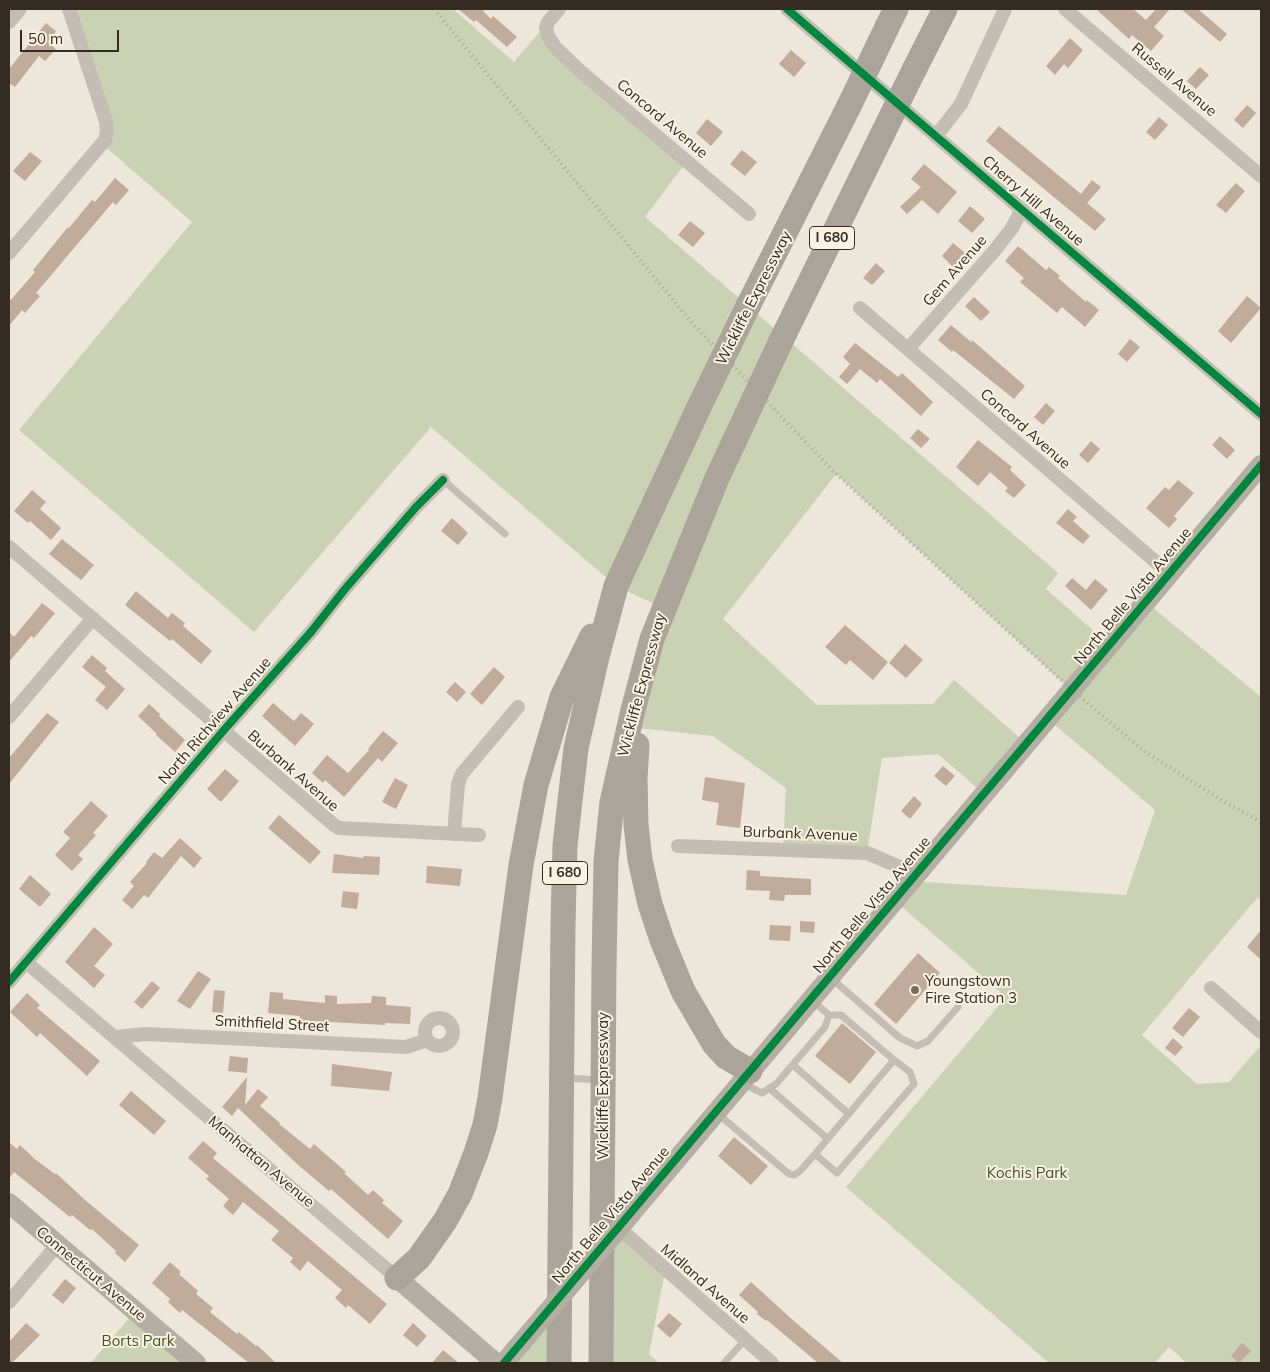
<!DOCTYPE html>
<html>
<head>
<meta charset="utf-8">
<style>
	body { margin:0 }
	#map { position:relative; width:1270px; height:1372px; overflow:hidden; background:#ece6db; font-family:Mulish,sans-serif }
	canvas { display:block }
	.frame { position:absolute; inset:0; border:10px solid #342b23; pointer-events:none }
	.scale { position:absolute; left:20px; top:30px; width:99px; height:22px; box-sizing:border-box; border:2px solid #342b23; border-top:0; padding-left:6px; font-size:15px; line-height:18px; white-space:nowrap; color:#342b23; -webkit-text-stroke:4px #faf2e0; paint-order:stroke }
</style>
</head>
<body>
<div id="map">
<canvas width="1270" height="1372"></canvas>
<div class="frame"></div>
<div class="scale">50 m</div>
</div>
<script>
const c = document.querySelector('canvas').getContext('2d');
c.lineJoin = 'round';
function paint(path, color) {
  c.fillStyle = color;
  c.fill(path, 'evenodd');
}
function toPath(rows) {
  const path = new Path2D();
  for (const r of rows) {
    if (r.length === 3) {
      path.moveTo(r[0] + r[2], r[1]);
      path.arc(r[0], r[1], r[2], 0, 2 * Math.PI);
      continue;
    }
    path.moveTo(r[0], r[1]);
    for (let i = 2; i < r.length; i += 2) path.lineTo(r[i], r[i + 1]);
  }
  return path;
}
function trace(path, color, width, dash) {
  c.strokeStyle = color;
  c.lineWidth = width;
  c.lineCap = dash ? 'butt' : 'round';
  c.setLineDash(dash || []);
  c.stroke(path);
}
function label(font, color, halo, rows, align = 'center') {
  c.font = font + ' Mulish,sans-serif';
  c.lineWidth = 4;
  c.setLineDash([]);
  c.textBaseline = 'middle';
  c.strokeStyle = halo;
  c.fillStyle = color;
  for (const [text, x, y, turn = 0] of rows) {
    c.save();
    c.translate(x, y);
    c.rotate((+turn || 0) * Math.PI / 180);
    c.textAlign = isNaN(turn) ? turn : align;
    if (halo) c.strokeText(text, 0, 0);
    c.fillText(text, 0, 0);
    c.restore();
  }
}
const green = toPath([
	[69,9,453,9,514,62,548,22,546,32,687,161,645,217,1058,573,1046,589,1110,645,1146,602,1261,697,1261,900,1257,898,1142,1035,1197,1084,1229,1082,1261,1045,1261,1363,1187,1363,1169,1347,1155,1363,1049,1363,846,1187,1006,997,894,900,910,881,1126,895,1155,810,1048,719,1071,690,836,474,723,619,817,705,933,704,954,680,1027,744,984,794,938,754,882,758,867,853,783,850,786,788,713,736,638,728,663,608,616,586,431,427,254,632,19,430,192,222,102,144,105,140],
	[619,1228,665,1270,649,1354,659,1363,601,1363,602,1245],
	[135,1311,196,1363,91,1363],
	[545,1315,559,1363,504,1363]
]);
const building = toPath([
	[458,9,486,9,483,11,491,19,493,16,517,37,507,47,476,20,474,22],
	[1096,9,1133,9,1146,20,1156,9,1170,9,1154,27,1164,36,1151,51,1132,35,1129,39],
	[1181,9,1198,9,1227,34,1220,42],
	[46,23,56,31,48,42,56,49,45,61,39,56,15,87,9,83,9,69],
	[1070,38,1083,50,1068,68,1064,64,1055,75,1046,66],
	[791,50,806,63,794,77,779,64],
	[1200,67,1209,75,1196,89,1187,81],
	[1247,105,1256,113,1243,128,1234,120],
	[1159,117,1168,125,1155,140,1146,132],
	[707,119,723,132,711,146,696,133],
	[999,126,1081,194,1092,180,1101,187,1087,203,1106,219,1095,231,986,141],
	[742,150,757,162,745,176,730,164],
	[30,152,42,161,25,181,13,171],
	[924,164,957,192,938,214,922,200,907,214,900,207,921,187,911,179],
	[115,178,129,190,116,205,113,202,36,293,40,296,25,313,22,310,9,326,9,302,35,272,33,270,68,227,69,228,92,200,95,202],
	[1236,183,1245,191,1226,213,1216,205],
	[970,206,985,219,972,233,958,221],
	[690,221,705,233,693,247,678,235],
	[953,243,965,253,953,267,942,256],
	[1018,246,1046,270,1049,267,1060,276,1058,278,1086,302,1087,300,1099,310,1085,327,1062,307,1057,313,1020,282,1024,278,1005,261],
	[876,263,885,271,872,285,863,278],
	[1247,296,1261,308,1231,343,1218,331],
	[974,297,990,312,981,321,965,306],
	[951,325,971,342,972,340,1025,386,1014,399,953,350,952,352,938,340],
	[1130,339,1140,347,1127,362,1118,354],
	[855,343,898,377,902,373,933,402,921,416,880,379,877,383,860,369,847,384,839,377,850,364,843,357],
	[1046,403,1055,411,1043,425,1034,417],
	[918,429,930,439,921,448,910,438],
	[1220,436,1235,450,1227,459,1212,445],
	[978,440,1012,467,1010,470,1026,485,1014,498,1005,491,1008,488,990,472,978,486,956,467],
	[1091,441,1100,449,1088,463,1079,455],
	[1178,480,1194,493,1174,516,1177,519,1169,528,1146,508,1165,487,1169,490],
	[32,490,46,502,40,509,61,528,51,540,30,521,28,523,14,511],
	[1068,509,1077,517,1073,521,1090,536,1083,544,1056,523],
	[452,518,468,533,458,545,441,531],
	[62,539,94,565,81,580,49,554],
	[1072,578,1086,590,1095,579,1108,590,1091,610,1065,586],
	[136,591,168,618,172,613,185,623,183,626,212,651,201,664,172,639,170,641,125,605],
	[42,603,55,613,34,638,31,636,9,662,9,632,14,637],
	[845,625,888,662,873,680,850,660,846,665,825,647],
	[905,644,923,660,906,678,889,663],
	[92,655,107,668,105,671,125,689,107,710,95,700,106,687,82,667],
	[494,667,505,677,482,705,470,694],
	[455,682,466,692,457,702,446,692],
	[273,703,294,721,301,713,314,724,295,746,262,716],
	[149,704,160,714,159,716,185,740,175,752,156,735,157,734,138,716],
	[47,713,59,722,9,784,9,758],
	[383,731,398,743,382,762,378,758,344,797,325,780,323,783,312,773,327,755,348,773,369,750,368,749],
	[943,766,955,776,946,786,934,776],
	[225,769,239,781,221,802,207,789],
	[705,777,745,783,740,828,716,825,719,803,702,800],
	[395,778,408,785,396,809,382,802],
	[914,796,922,804,910,819,901,811],
	[91,801,108,816,93,833,96,835,78,855,83,859,72,871,55,855,70,838,63,832],
	[279,815,321,852,310,864,268,828],
	[180,838,202,858,194,868,181,856,148,898,144,895,132,909,122,900,134,886,130,882,147,863,146,862,154,852,162,858],
	[334,854,363,858,364,856,380,857,379,875,332,873],
	[427,866,462,869,460,886,426,883],
	[747,870,760,871,760,876,811,879,811,895,785,895,784,901,769,900,770,891,746,890],
	[30,875,51,894,40,907,19,889],
	[343,891,359,893,357,909,341,907],
	[800,921,815,922,814,933,800,932],
	[770,925,791,926,790,941,769,940],
	[94,927,113,944,94,966,105,975,94,988,65,962],
	[1261,930,1261,960,1247,947],
	[918,953,940,973,896,1024,874,1004],
	[198,971,211,979,190,1009,177,1001],
	[152,981,160,988,142,1009,134,1002],
	[214,990,225,991,223,1013,212,1012],
	[270,992,283,993,283,999,325,1003,325,995,337,996,337,1004,371,1003,372,996,386,997,386,1005,411,1007,410,1024,385,1023,385,1025,312,1021,299,1020,300,1016,268,1013],
	[27,993,40,1005,37,1008,100,1061,87,1076,40,1033,37,1037,10,1012],
	[1189,1008,1200,1017,1183,1037,1172,1028],
	[842,1023,876,1052,850,1084,815,1056],
	[1173,1038,1183,1047,1175,1056,1165,1048],
	[230,1056,248,1058,247,1073,228,1071],
	[332,1064,392,1072,389,1091,331,1086],
	[247,1077,245,1105,258,1089,268,1097,260,1106,280,1123,279,1124,310,1149,314,1144,346,1172,344,1173,368,1195,373,1190,384,1200,382,1203,403,1221,388,1239,331,1189,329,1191,297,1164,238,1108,232,1116,222,1107],
	[131,1091,166,1121,154,1135,119,1105],
	[734,1137,768,1166,751,1185,718,1156],
	[203,1141,217,1153,213,1158,387,1304,370,1324,348,1305,346,1308,335,1298,342,1290,308,1261,300,1271,290,1262,293,1258,271,1240,279,1231,243,1202,233,1215,223,1206,229,1199,206,1179,209,1176,188,1158],
	[9,1142,17,1149,20,1145,36,1160,55,1174,56,1173,85,1200,139,1245,125,1262,115,1253,116,1251,92,1229,90,1230,72,1215,70,1217,14,1172,9,1179],
	[170,1262,181,1272,179,1274,198,1291,196,1294,213,1308,210,1312,237,1334,239,1332,256,1346,257,1345,276,1363,249,1363,182,1310,180,1313,168,1302,170,1299,152,1283],
	[65,1279,76,1288,63,1304,52,1295],
	[751,1282,795,1322,843,1363,818,1363,767,1320,766,1321,757,1314,758,1312,739,1295],
	[669,1313,682,1324,670,1338,657,1326],
	[26,1323,40,1335,12,1363,9,1363,9,1342],
	[413,1323,427,1336,417,1347,403,1335],
	[1242,1343,1251,1351,1239,1363,1231,1356],
	[443,1350,459,1363,432,1363]
]);
const lane = toPath([
	[443,480,505,534],
	[832,979,900,1038,917,1046,928,1041,958,1007],
	[812,1000,829,1015,841,1015,894,1060,910,1072,914,1084,837,1173,815,1154,894,1060],
	[793,1065,849,1114],
	[567,1078,599,1080],
	[742,1083,762,1093,776,1084,825,1027,829,1015],
	[769,1088,828,1139],
	[718,1114,789,1174,794,1175,800,1171,815,1154],
	[724,1363,745,1340]
]);
const street = toPath([
	[559,9,548,22,546,28,548,36,555,47,580,71,749,214],
	[787,9,1261,414],
	[1065,9,1261,176],
	[9,22,20,9],
	[936,136,961,104,1005,9],
	[9,253,105,140,107,132,106,121,69,9],
	[860,308,1170,574],
	[908,349,995,250,1012,228,1022,209],
	[9,547,334,825,339,828,479,835],
	[9,717,93,618],
	[454,834,458,785,461,775,518,707],
	[678,846,867,853,916,874],
	[26,962,397,1278],
	[9,982,224,730,311,632,345,589,416,507,443,480],
	[1211,988,1261,1032],
	[439,1032,14],
	[115,1037,146,1034,406,1047,427,1040],
	[619,1228,772,1363],
	[9,1302,57,1245]
]);
const secondary = toPath([
	[9,1203,196,1363],
	[619,1228,1261,465],
	[397,1278,496,1363],
	[504,1363,545,1315]
]);
const highway = toPath([
	[888,25,896,9],
	[915,68,945,9],
	[748,306,849,106],
	[780,343,883,133],
	[637,745,635,779,636,825,640,860,650,904,662,940,683,991,714,1044,726,1057,750,1071],
	[397,1278,419,1258,445,1221,460,1194,476,1153,485,1125,490,1098,521,865,536,785,562,697,592,636],
	[559,1363,563,924,565,845,576,748,597,657,616,586,699,407],
	[601,1363,604,966,606,861,612,802,633,710,652,639,717,478,733,444]
]);
const rail = toPath([
	[434,9,692,323,836,474,1072,690,1144,751,1223,801,1261,822]
]);
const secondaryBridge = toPath([
	[545,1315,619,1228]
]);
const highwayBridge = toPath([
	[849,106,888,25],
	[883,133,915,68],
	[699,407,748,306],
	[733,444,780,343]
]);
const cycleway = toPath([
	[787,9,1261,414],
	[9,982,224,730,311,632,345,589,416,507,443,480],
	[504,1363,1261,465]
]);
const markers = [
	[915,990,5,"#746c63"]
];
const shields = [
	[832,238,45],
	[565,873,45]
];
const shieldNames = [
	["I 680",832,238],
	["I 680",565,873]
];
const streetNames = [
	["Russell Avenue",1174,80,40],
	["Concord Avenue",662,119,40],
	["Cherry Hill Avenue",1033,201,41],
	["Gem Avenue",955,271,-49],
	["Wickliffe Expressway",754,298,-63],
	["Concord Avenue",1025,429,41],
	["North Belle Vista Avenue",1133,596,-50],
	["Wickliffe Expressway",642,685,-75],
	["North Richview Avenue",215,721,-49],
	["Burbank Avenue",293,771,41],
	["Burbank Avenue",800,834,2],
	["North Belle Vista Avenue",872,905,-50],
	["Smithfield Street",272,1024,3],
	["Wickliffe Expressway",603,1086,-90],
	["Manhattan Avenue",261,1162,40],
	["North Belle Vista Avenue",611,1215,-50],
	["Connecticut Avenue",91,1274,40],
	["Midland Avenue",705,1284,41]
];
const poiNames = [
	["Youngstown",925,981],
	["Fire Station 3",925,998]
];
const parkNames = [
	["Kochis Park",1027,1173],
	["Borts Park",138,1341]
];
paint(green, '#c9d2b3');
paint(building, '#c1ab9b');
trace(lane, '#c4bdb4', 7);
trace(street, '#c4bdb4', 14);
trace(secondary, '#b5aea5', 20);
trace(highway, '#aaa49b', 25);
trace(rail, '#aca69f', 4, [1, 4]);
trace(secondaryBridge, '#b5aea5', 20);
trace(highwayBridge, '#aaa49b', 25);
trace(cycleway, '#00873e', 8);
for (const [x, y, r, color] of markers) {
  const dot = new Path2D();
  dot.arc(x, y, r, 0, 2 * Math.PI);
  c.fillStyle = color;
  c.fill(dot);
  trace(dot, '#faf2e0', 2);
}
for (const [x, y, w] of shields) {
  const box = new Path2D();
  box.roundRect(x - w / 2, y - 11.5, w, 23, 4);
  c.fillStyle = '#faf2e0';
  c.fill(box);
  trace(box, '#342b23', 1);
}
label('bold 14px', '#342b23', null, shieldNames);
label('15px', '#342b23', '#faf2e0', streetNames);
label('15px', '#342b23', '#faf2e0', poiNames, 'left');
label('15px', '#3d5425', '#faf2e0', parkNames);
</script>
</body>
</html>
